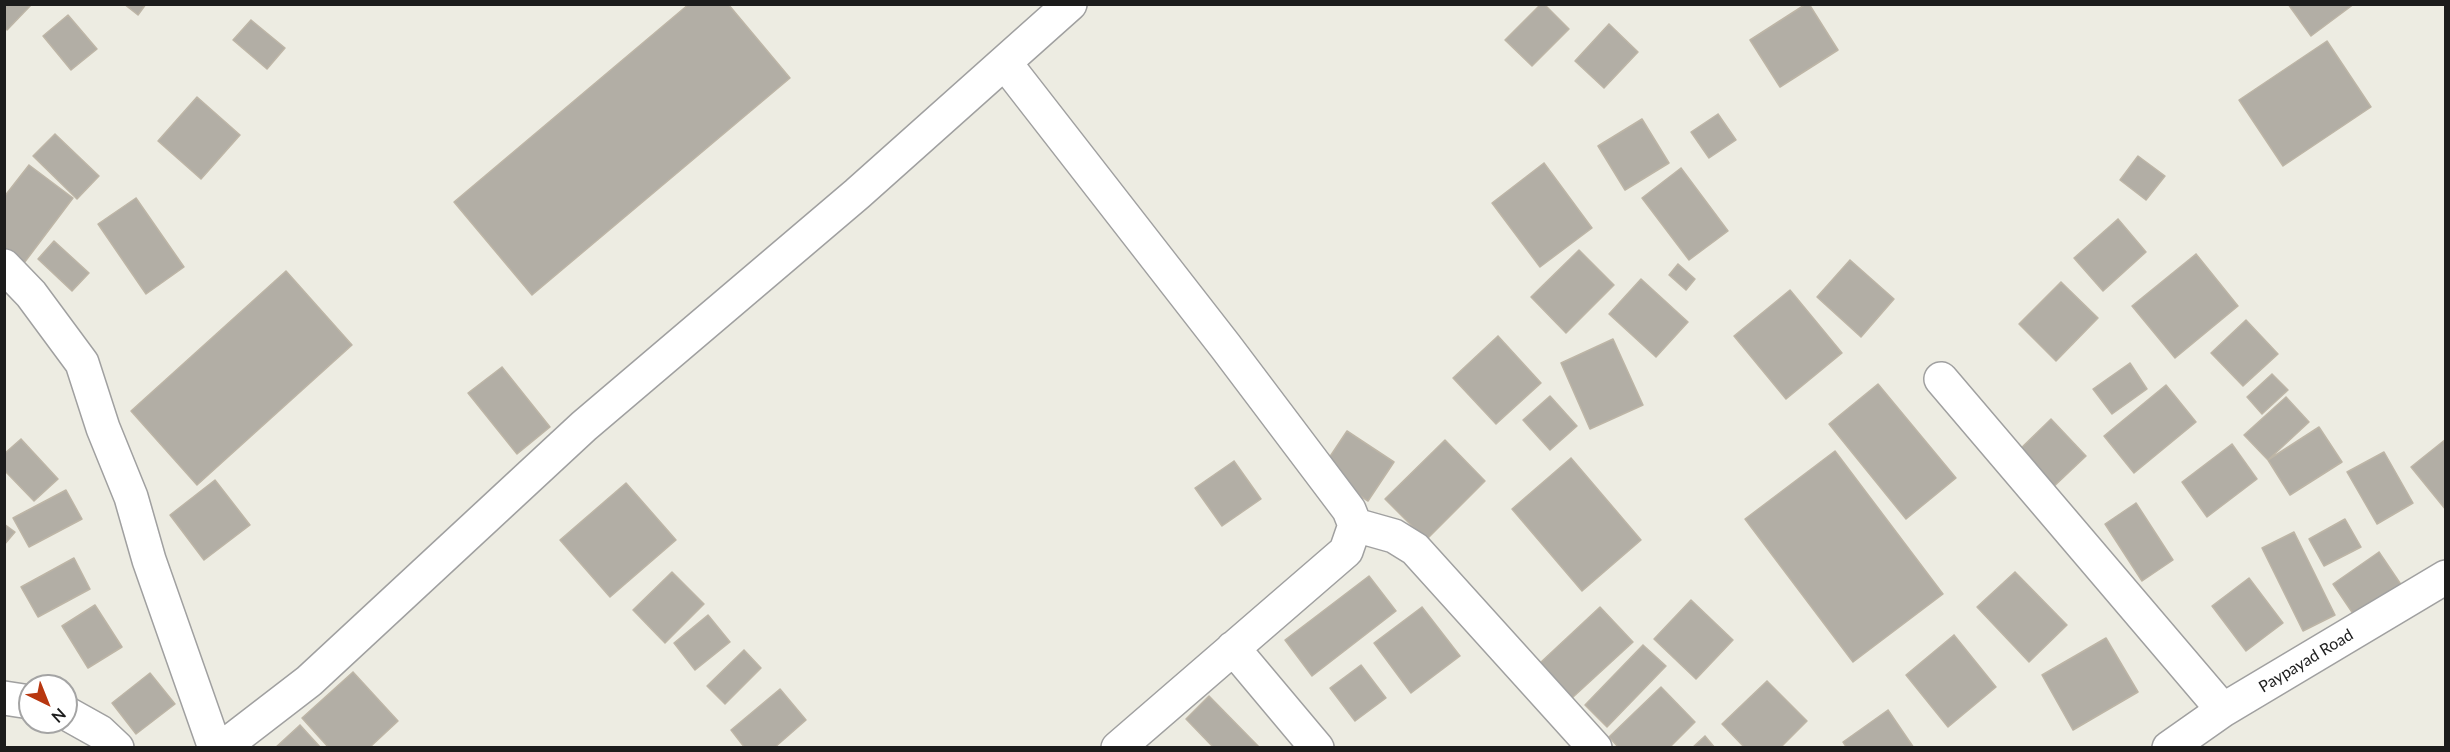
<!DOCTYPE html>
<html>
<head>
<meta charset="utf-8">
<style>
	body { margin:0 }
	#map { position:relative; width:2450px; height:752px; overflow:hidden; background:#edece2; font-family:Lato,sans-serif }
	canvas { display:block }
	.frame { position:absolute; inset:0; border:6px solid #1c1c1c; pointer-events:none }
	.north { position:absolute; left:18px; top:674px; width:60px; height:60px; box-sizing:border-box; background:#fff; border:2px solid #a4a4a4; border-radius:50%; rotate:137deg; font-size:16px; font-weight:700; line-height:24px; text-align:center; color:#1c1c1c }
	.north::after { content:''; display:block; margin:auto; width:21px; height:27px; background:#b83710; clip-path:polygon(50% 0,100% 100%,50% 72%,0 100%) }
</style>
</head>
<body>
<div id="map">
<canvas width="2450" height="752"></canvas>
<div class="frame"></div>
<div class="north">N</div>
</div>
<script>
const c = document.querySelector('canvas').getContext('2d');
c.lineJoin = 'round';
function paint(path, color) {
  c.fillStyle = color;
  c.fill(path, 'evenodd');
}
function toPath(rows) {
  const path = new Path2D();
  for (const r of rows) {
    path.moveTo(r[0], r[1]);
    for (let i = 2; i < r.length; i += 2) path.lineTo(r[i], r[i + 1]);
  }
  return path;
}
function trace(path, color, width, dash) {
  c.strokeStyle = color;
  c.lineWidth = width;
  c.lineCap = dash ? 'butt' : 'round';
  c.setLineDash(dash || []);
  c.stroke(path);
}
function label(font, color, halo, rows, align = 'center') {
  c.font = font + ' Lato,sans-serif';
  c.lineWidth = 5;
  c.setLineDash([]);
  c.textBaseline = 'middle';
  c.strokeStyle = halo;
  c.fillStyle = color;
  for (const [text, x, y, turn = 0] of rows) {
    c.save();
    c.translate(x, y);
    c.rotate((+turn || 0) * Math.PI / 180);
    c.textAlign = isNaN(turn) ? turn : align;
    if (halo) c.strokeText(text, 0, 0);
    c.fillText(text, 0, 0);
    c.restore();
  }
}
const building = toPath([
	[4,4,32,4,7,30,4,28,4,4],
	[124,4,146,4,138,15,124,4],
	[689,4,728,4,790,78,532,295,454,202,689,4],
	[1541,4,1544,4,1569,29,1532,66,1505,40,1541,4],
	[1806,4,1809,4,1838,50,1780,87,1750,40,1806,4],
	[2288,4,2354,4,2311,36,2288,4],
	[68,15,97,49,71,70,43,36,68,15],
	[251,20,285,48,267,69,233,40,251,20],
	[1609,24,1638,52,1604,88,1575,61,1609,24],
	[2327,41,2371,107,2283,166,2239,100,2327,41],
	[197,97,240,135,201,179,158,141,197,97],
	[1718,114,1736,140,1709,158,1691,132,1718,114],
	[1642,119,1669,163,1625,190,1598,146,1642,119],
	[55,134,99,176,77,199,33,156,55,134],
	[2138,156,2165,176,2146,200,2120,180,2138,156],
	[1544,163,1592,228,1540,267,1492,203,1544,163],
	[29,165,73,198,24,263,4,248,4,197,29,165],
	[1681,168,1728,231,1689,260,1642,198,1681,168],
	[136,198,184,267,146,294,98,224,136,198],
	[2118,219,2146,252,2103,291,2074,258,2118,219],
	[54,241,89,273,72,291,38,259,54,241],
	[1579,250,1614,285,1566,333,1531,297,1579,250],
	[2196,254,2238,306,2175,358,2132,306,2196,254],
	[1850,260,1894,299,1861,337,1817,297,1850,260],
	[1678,264,1695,279,1686,290,1669,275,1678,264],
	[286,271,352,345,197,485,131,411,286,271],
	[1641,279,1688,322,1656,357,1609,314,1641,279],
	[2061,282,2098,318,2056,361,2019,324,2061,282],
	[1790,290,1842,353,1786,399,1734,336,1790,290],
	[2246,320,2278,354,2243,386,2211,353,2246,320],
	[1498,336,1541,383,1496,424,1453,378,1498,336],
	[1613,339,1643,405,1590,429,1561,363,1613,339],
	[2130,363,2147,389,2112,414,2093,389,2130,363],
	[502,367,550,427,517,454,468,393,502,367],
	[2272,374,2288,390,2262,414,2247,397,2272,374],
	[1878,384,1956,478,1906,519,1829,424,1878,384],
	[2166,385,2196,422,2134,473,2104,436,2166,385],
	[1550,396,1577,426,1550,450,1523,420,1550,396],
	[2286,397,2309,422,2268,460,2244,435,2286,397],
	[2051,419,2086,456,2049,491,2015,454,2051,419],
	[2319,427,2342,462,2290,495,2268,460,2319,427],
	[1347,431,1394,462,1368,501,1321,470,1347,431],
	[21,439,58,479,34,501,4,470,4,454,21,439],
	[2446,439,2446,510,2411,467,2446,439],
	[1445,440,1485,481,1426,540,1385,499,1445,440],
	[2232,444,2257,479,2207,517,2182,482,2232,444],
	[1835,451,1943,594,1853,662,1745,519,1835,451],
	[2384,452,2413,503,2377,524,2347,472,2384,452],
	[1571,458,1641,540,1582,591,1512,509,1571,458],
	[1234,461,1261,499,1222,526,1195,488,1234,461],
	[215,480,250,525,204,560,170,515,215,480],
	[626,483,676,540,610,597,560,540,626,483],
	[66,490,82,519,29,547,13,518,66,490],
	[2136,503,2173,560,2142,581,2105,524,2136,503],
	[2345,519,2361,547,2324,566,2309,539,2345,519],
	[4,524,15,532,4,545,4,524],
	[2294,532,2335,615,2303,631,2262,548,2294,532],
	[2379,552,2404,589,2358,621,2333,584,2379,552],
	[74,558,90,589,38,617,21,587,74,558],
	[672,572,704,604,665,643,633,610,672,572],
	[2015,572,2067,625,2029,662,1977,607,2015,572],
	[1369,576,1396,611,1312,676,1285,640,1369,576],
	[2249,578,2283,623,2246,651,2212,606,2249,578],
	[1691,600,1733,640,1696,679,1654,639,1691,600],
	[95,605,122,647,88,668,62,626,95,605],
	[1422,607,1460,656,1411,693,1374,643,1422,607],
	[1600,607,1633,642,1572,698,1540,663,1600,607],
	[708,615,730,642,695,670,674,643,708,615],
	[1954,635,1996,687,1948,727,1906,675,1954,635],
	[2106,638,2138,692,2073,730,2042,675,2106,638],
	[1643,645,1666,666,1607,727,1585,705,1643,645],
	[744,650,761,668,725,704,707,686,744,650],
	[1361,665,1386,698,1355,721,1330,688,1361,665],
	[353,672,398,721,369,748,329,748,302,718,353,672],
	[150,673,175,704,136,734,112,703,150,673],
	[1767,681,1807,721,1780,748,1745,748,1722,724,1767,681],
	[1661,687,1695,722,1669,748,1619,748,1609,737,1661,687],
	[780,689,806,720,774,748,745,748,731,730,780,689],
	[1209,696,1260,748,1214,748,1186,719,1209,696],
	[1888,710,1914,748,1847,748,1843,742,1888,710],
	[300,725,321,748,275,748,300,725],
	[1705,736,1715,748,1692,748,1705,736]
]);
const street = toPath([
	[1005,63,1226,347,1349,510,1355,525,1346,551,1118,748],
	[4,266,31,294,82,363,103,428,131,497,149,560,215,748],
	[1941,379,2223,710],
	[1355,525,1394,536,1415,549,1595,748],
	[1233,648,1317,748],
	[4,698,30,702],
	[66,713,100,732,117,748],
	[222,748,309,681,584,426,857,194,1070,4],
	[2169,748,2223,710,2446,577]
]);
const streetNames = [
	["Paypayad Road",2306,661,-31]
];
paint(building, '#b2aea5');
trace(building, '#bdb5a6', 1.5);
trace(street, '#a0a0a0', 36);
trace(street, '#fff', 33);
label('16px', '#1c1c1c', '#fff', streetNames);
</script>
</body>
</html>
